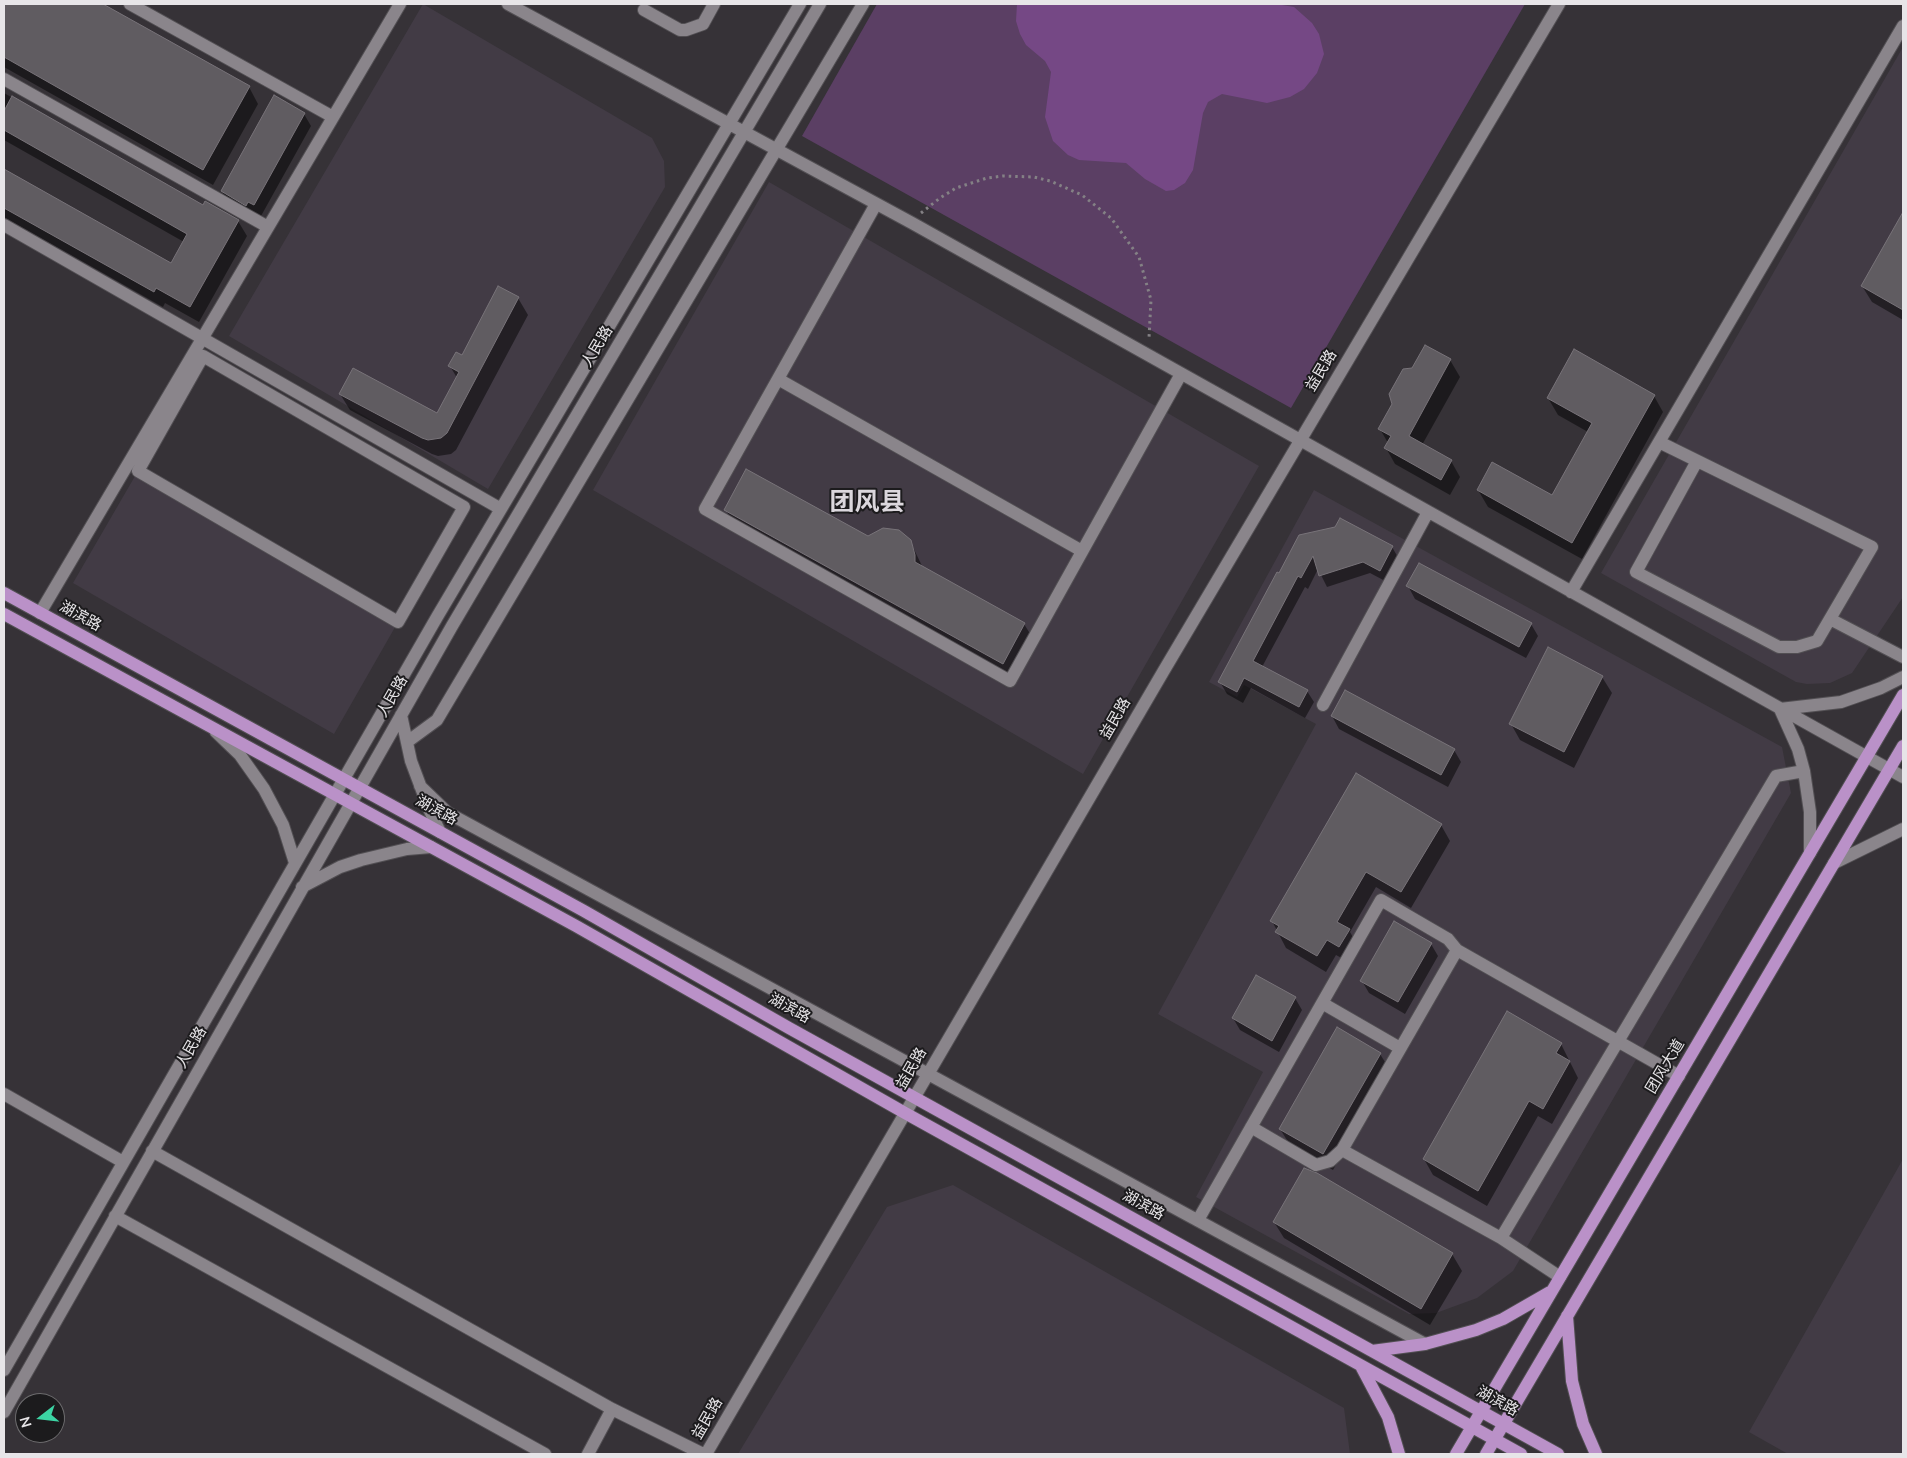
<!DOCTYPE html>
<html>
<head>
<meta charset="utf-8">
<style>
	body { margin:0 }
	#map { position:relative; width:1907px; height:1458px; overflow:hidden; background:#363237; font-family:"Nunito Sans",sans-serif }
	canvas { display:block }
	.frame { position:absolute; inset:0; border:5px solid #e7e5e8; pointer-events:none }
	.north { position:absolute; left:15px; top:1393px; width:50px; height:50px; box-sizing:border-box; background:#1c1b1d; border:1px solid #6d6c6e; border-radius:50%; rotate:254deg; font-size:14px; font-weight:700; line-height:20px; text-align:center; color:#e7e5e8 }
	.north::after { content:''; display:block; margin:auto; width:18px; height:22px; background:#3cd4a4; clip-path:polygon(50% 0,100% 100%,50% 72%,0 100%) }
</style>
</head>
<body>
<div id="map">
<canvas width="1907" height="1458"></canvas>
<div class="frame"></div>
<div class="north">N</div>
</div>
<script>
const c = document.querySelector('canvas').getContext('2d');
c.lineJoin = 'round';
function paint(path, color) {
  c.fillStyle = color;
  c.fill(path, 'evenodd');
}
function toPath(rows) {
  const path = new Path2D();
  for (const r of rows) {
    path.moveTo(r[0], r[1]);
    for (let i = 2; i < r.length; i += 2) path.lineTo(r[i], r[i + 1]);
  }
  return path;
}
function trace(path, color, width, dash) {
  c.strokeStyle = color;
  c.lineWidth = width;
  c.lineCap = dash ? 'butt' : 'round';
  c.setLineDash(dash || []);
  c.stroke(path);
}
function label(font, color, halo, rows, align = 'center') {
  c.font = font + ' "Nunito Sans","Noto Sans SC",sans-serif';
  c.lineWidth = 4;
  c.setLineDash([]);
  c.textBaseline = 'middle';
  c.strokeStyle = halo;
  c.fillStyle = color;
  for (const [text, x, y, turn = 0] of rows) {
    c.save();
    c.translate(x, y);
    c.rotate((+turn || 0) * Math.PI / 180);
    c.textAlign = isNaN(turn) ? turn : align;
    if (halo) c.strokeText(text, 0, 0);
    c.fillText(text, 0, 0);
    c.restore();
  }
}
const built = toPath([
	[423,4,652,138,664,161,665,187,488,489,229,336],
	[1903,47,1903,597,1852,673,1830,683,1807,684,1796,682,1601,573],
	[769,182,1259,466,1083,774,593,490],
	[138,471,398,622,334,734,73,583],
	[1314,490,1782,747,1791,793,1513,1271,1477,1298,1436,1313,1409,1314,1196,1197,1263,1072,1158,1014,1316,724,1244,685,1237,697,1209,682],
	[1903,1159,1903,1454,1788,1454,1749,1432],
	[953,1185,1344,1408,1350,1454,738,1454,887,1207]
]);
const green = toPath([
	[877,4,1525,4,1291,408,802,136]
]);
const water = toPath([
	[1017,4,1282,5,1294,7,1312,23,1319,34,1324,54,1317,73,1304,89,1290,97,1267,103,1222,94,1208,102,1203,113,1193,170,1185,183,1174,190,1166,191,1145,179,1126,163,1079,160,1068,155,1053,141,1045,117,1051,72,1045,61,1026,45,1020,34,1016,21]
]);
const shadow = toPath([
	[4,4,101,4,249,87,258,104,213,185,4,67],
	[4,93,203,206,238,221,247,236,199,322,165,303,163,307,4,217,4,170,171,264,184,242,4,140],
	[304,114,311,126,261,216,229,203,222,191],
	[1903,215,1903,320,1872,302,1862,286],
	[518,298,528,315,456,450,451,454,438,456,432,454,350,410,340,394,438,414,457,378,450,366,462,357],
	[1450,360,1460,377,1422,445,1451,461,1460,477,1450,495,1395,464,1386,448,1388,443,1380,429],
	[1654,396,1663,412,1582,559,1488,507,1478,490,1553,497,1588,432,1558,415,1548,398],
	[726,510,868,538,910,541,923,568,1024,624,1034,640,1013,680,735,527],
	[1300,536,1392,547,1399,559,1387,582,1370,573,1327,587,1318,569,1308,589,1305,587,1262,667,1307,691,1314,702,1305,718,1251,688,1243,703,1227,694,1220,682],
	[1408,586,1531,624,1538,636,1526,658,1415,599],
	[1602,677,1612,693,1574,768,1520,740,1511,724],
	[1332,716,1454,750,1461,762,1448,787,1339,729],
	[1441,825,1450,841,1411,908,1376,887,1350,932,1358,946,1349,962,1336,955,1326,972,1286,948,1272,921],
	[1431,944,1438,956,1405,1014,1369,993,1362,981],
	[1295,998,1302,1010,1279,1052,1240,1030,1233,1018],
	[1561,1044,1578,1078,1552,1124,1538,1116,1487,1206,1433,1175,1424,1159],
	[1380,1054,1390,1070,1333,1170,1290,1145,1280,1129],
	[1317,1174,1452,1254,1462,1271,1430,1325,1284,1238,1274,1222]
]);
const building = toPath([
	[4,4,103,4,250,86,203,170,4,57,4,4],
	[274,95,305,113,254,205,248,202,246,206,221,191,274,95],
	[12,96,203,205,205,201,239,220,190,307,156,288,154,292,4,208,4,169,171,263,187,234,4,130,4,111,12,96],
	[1903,212,1903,310,1861,286,1903,212],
	[498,286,519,297,447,433,441,438,428,440,422,438,339,394,353,368,437,413,459,372,448,366,456,352,462,355,498,286],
	[1425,345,1451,359,1409,436,1452,460,1441,480,1384,448,1391,436,1378,429,1392,404,1389,394,1403,369,1412,368,1425,345],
	[1574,349,1655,395,1572,543,1477,490,1492,462,1552,495,1592,423,1547,398,1574,349],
	[746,469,868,536,883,528,899,530,911,540,915,555,915,562,1025,623,1003,664,724,510,746,469],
	[1340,518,1393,546,1380,571,1363,562,1319,576,1313,556,1301,578,1298,576,1253,661,1308,690,1299,707,1244,678,1237,692,1218,682,1277,572,1279,573,1299,535,1335,527,1340,518],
	[1419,563,1532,623,1519,647,1406,586,1419,563],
	[1548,647,1603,676,1564,752,1509,724,1548,647],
	[1345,690,1455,749,1441,775,1331,716,1345,690],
	[1356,773,1442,824,1401,892,1366,872,1337,922,1350,929,1339,947,1327,940,1317,956,1275,932,1279,926,1270,921,1356,773],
	[1394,921,1432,943,1398,1002,1360,981,1394,921],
	[1256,975,1296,997,1272,1041,1232,1018,1256,975],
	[1507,1011,1562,1043,1556,1053,1570,1061,1543,1109,1529,1101,1478,1191,1423,1159,1507,1011],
	[1337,1027,1381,1053,1323,1154,1279,1129,1337,1027],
	[1304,1168,1317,1173,1453,1253,1421,1309,1273,1222,1304,1168]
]);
const path = toPath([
	[921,213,940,198,956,188,987,178,1003,176,1034,177,1050,181,1082,195,1111,218,1139,257,1151,300,1149,338]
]);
const minor = toPath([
	[130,4,333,117],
	[508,4,912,223,1903,777],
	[644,10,680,30,686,30,703,24,714,4],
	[4,79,268,227],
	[876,204,705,509,1010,681,1181,374],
	[4,225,501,509],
	[203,356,464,507,398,622,138,471,203,356],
	[778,379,1082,551],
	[1659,442,1872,547,1817,641,1797,647,1779,647,1636,572,1697,461],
	[1571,592,1903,26],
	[40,613,400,4],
	[1830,619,1903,657],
	[1323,705,1428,512],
	[401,715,411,761,429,809,440,832],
	[216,732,240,755,264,789,283,825,295,863],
	[407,742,437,720,863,4],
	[420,786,448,813,1425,1344],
	[1810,853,1810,812,1804,771,1798,749,1780,709,1841,702,1881,688,1903,677],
	[1834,863,1903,829],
	[302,887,340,867,361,860,407,849,431,847],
	[1457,950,1342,1150,1501,1238],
	[1322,1003,1400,1048],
	[4,1094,123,1162],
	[1251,1127,1316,1165,1330,1161,1342,1150],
	[152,1151,612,1409,703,1454],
	[115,1216,545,1454],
	[1198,1220,1381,900,1448,939,1457,950,1679,1076],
	[1560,1277,1501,1238,1776,776,1804,771],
	[4,1370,437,617,800,4],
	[4,1412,452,626,820,4],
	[588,1454,612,1409],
	[706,1454,1163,672,1559,4]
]);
const major = toPath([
	[4,593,584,911,789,1028,1558,1454],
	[4,614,576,926,905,1113,1521,1454],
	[1567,1316,1572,1381,1583,1424,1596,1454],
	[1372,1351,1425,1344,1476,1330,1503,1319,1550,1292],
	[1362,1368,1388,1417,1399,1454],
	[1456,1454,1903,695],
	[1486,1454,1903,746]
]);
const streetNames = [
	["人民路",598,347,-59],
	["益民路",1322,371,-59],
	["湖滨路",80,617,29],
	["人民路",393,697,-60],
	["益民路",1116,719,-60],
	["湖滨路",436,811,29],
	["湖滨路",789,1009,29],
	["人民路",192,1048,-60],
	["团风大道",1666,1067,-59],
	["益民路",912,1069,-60],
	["湖滨路",1143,1206,29],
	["湖滨路",1497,1402,29],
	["益民路",708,1419,-60]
];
const townNames = [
	["团风县",867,504]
];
paint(built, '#423b45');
paint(green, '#5b3f64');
paint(water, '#754885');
paint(shadow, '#0007');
paint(building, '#605c61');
trace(building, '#787379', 1);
trace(minor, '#524f53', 14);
trace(major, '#524f53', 14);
trace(path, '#848185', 3, [2.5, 4]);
trace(minor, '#8a858b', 12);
trace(major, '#ba91c8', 12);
label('15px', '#e7e5e8', '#1c1b1d', streetNames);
label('bold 25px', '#dbd7dd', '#1c1b1d', townNames);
</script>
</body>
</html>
